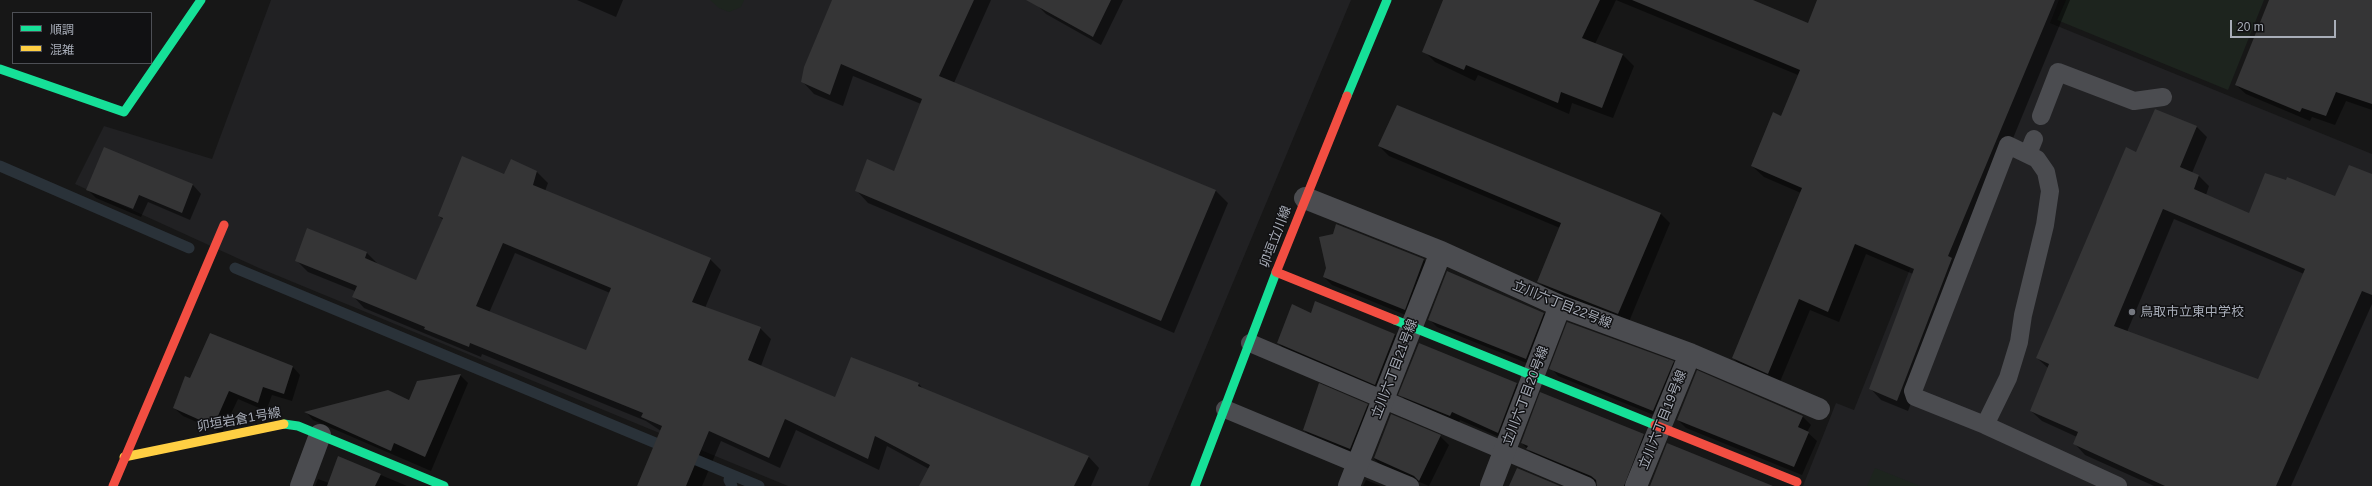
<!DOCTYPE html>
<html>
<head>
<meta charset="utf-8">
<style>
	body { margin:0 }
	#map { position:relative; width:2372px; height:486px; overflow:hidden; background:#171717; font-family:Helvetica,"Noto Sans JP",sans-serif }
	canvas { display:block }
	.legend { position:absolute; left:12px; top:12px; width:140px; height:52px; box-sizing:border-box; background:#111113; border:1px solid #4d4f55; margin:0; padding:5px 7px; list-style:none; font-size:12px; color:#a8adb8 }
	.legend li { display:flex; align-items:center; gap:8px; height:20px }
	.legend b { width:20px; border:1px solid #4d4f55 }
	.scale { position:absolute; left:2230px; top:20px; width:106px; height:18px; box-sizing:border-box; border:2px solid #a8adb8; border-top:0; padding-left:5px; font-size:12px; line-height:14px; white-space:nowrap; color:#a8adb8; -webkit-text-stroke:3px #111113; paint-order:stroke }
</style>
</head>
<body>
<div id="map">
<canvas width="2372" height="486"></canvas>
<ul class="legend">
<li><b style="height:5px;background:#16e098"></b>順調</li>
<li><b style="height:5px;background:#ffcf43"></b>混雑</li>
</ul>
<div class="scale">20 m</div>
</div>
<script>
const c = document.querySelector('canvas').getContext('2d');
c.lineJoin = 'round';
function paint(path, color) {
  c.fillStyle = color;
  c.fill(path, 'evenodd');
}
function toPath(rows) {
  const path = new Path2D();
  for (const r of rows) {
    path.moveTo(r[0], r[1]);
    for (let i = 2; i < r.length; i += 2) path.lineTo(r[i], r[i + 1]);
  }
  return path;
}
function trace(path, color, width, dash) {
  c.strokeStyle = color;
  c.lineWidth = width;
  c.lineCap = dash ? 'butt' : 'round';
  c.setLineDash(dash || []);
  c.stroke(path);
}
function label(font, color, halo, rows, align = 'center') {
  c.font = font + ' Helvetica,"Noto Sans JP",sans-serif';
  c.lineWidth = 3;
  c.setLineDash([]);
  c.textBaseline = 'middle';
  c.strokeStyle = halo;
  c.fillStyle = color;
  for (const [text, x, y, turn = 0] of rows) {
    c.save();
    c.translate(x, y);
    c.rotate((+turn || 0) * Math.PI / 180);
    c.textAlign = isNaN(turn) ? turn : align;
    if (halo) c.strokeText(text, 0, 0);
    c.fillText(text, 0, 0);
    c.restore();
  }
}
const built = toPath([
	[271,0,1351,0,1148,486,788,486,259,268,75,184,104,126,212,159],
	[1853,0,2059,0,2050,23,2372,154,2372,486,1803,486,1836,403,1854,410,1929,221]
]);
const green = toPath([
	[710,0,744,0,741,7,729,12,719,8],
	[2066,0,2264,0,2228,90,2057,20],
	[1875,468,1920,486,1867,486]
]);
const shadow = toPath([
	[577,0,623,0,616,17],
	[833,0,991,0,954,83,1216,191,1228,203,1174,333,868,203,856,190,894,172,921,104,853,76,843,106,814,94,802,81],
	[1040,0,1123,0,1101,45,1046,14,1038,6],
	[1445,0,1750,0,1809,24,1819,0,2070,0,1960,267,1962,270,1908,411,1881,400,1870,388,1913,274,1866,254,1839,322,1810,310,1779,384,1744,369,1733,358,1801,193,1764,177,1752,166,1782,117,1798,75,1616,0,1595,44,1623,55,1634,66,1613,118,1572,103,1569,114,1478,75,1475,81,1435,62,1424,51],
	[2270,0,2372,0,2372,110,2346,101,2335,125,2312,117,2310,121,2246,94,2236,85],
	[2197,127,2207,137,2192,173,2198,175,2209,186,2206,195,2249,215,2336,197,2372,175,2372,304,2291,486,2154,486,2085,455,2075,444,2077,437,2042,421,2031,411,2048,368,2037,358,2137,153],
	[2174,219,2304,274,2258,381,2127,332],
	[1379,146,1660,213,1670,223,1628,324,1549,292,1539,282,1560,228,1389,156],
	[105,149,193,185,201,194,190,220,148,202,141,217,96,198,88,190],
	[512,161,537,172,548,183,545,191,710,259,721,270,705,308,760,328,771,339,761,366,836,398,852,358,919,384,923,389,1088,456,1099,468,1091,486,920,486,929,469,887,446,879,470,796,430,780,468,721,441,702,486,638,486,661,431,646,421,482,354,481,357,364,308,353,296,355,291,308,272,297,261,308,229,367,253,378,264,416,281,443,220,439,216,505,175],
	[515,253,610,293,587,352,489,313],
	[1424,260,1432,268,1413,318,1332,285,1324,277,1327,268],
	[1316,303,1395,334,1403,343,1383,392,1286,351,1278,343,1312,314],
	[1544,313,1551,321,1534,366,1437,327,1429,319],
	[1673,362,1681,370,1661,418,1558,376,1551,368],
	[292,366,300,375,292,401,272,395,266,411,238,399,222,433,183,416,174,408,191,379],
	[1697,372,1803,417,1811,425,1807,432,1817,441,1802,475,1686,428,1678,420],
	[460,375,468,383,431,471,313,420,306,412,410,402],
	[1517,384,1525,392,1506,440,1460,420,1458,424,1408,403,1400,394],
	[1367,405,1375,414,1359,456,1312,438,1304,430],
	[1391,415,1440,436,1449,445,1429,486,1383,467,1374,459],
	[1643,435,1652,443,1633,486,1598,486,1597,483,1535,457,1522,443],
	[338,457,407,486,315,486,318,479,329,483],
	[1366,480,1381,486,1363,486]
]);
const stream = toPath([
	[0,166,189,248],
	[235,268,759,486],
	[729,480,732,486]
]);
const building = toPath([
	[832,0,974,0,939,76,1216,190,1161,321,855,191,867,159,894,171,922,99,841,64,830,95,801,82,804,67],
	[1026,0,1111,0,1093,37],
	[1443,0,1600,0,1582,38,1623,54,1602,108,1561,92,1558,103,1466,65,1464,70,1422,52],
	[1632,0,1753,0,1808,23,1817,0,2055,0,1948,256,1952,258,1897,401,1869,389,1914,269,1855,244,1828,312,1799,299,1768,374,1732,358,1802,188,1751,166,1773,112,1781,116,1800,70],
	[2269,0,2372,0,2372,104,2336,92,2326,116,2302,108,2300,112,2235,85],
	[1397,105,1661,213,1618,314,1537,282,1561,223,1378,146],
	[2155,109,2197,126,2180,167,2199,175,2194,189,2249,213,2265,173,2286,180,2287,177,2335,196,2349,165,2372,174,2372,295,2362,291,2276,486,2165,486,2073,444,2078,432,2030,411,2049,364,2036,358,2126,147,2136,152],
	[2163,209,2305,269,2258,379,2114,326],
	[104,147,193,184,182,213,139,195,133,209,86,190],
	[462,156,504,174,511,159,537,171,533,185,711,258,692,302,761,327,748,360,835,397,851,357,919,383,918,386,1089,456,1074,486,919,486,930,465,875,436,868,459,785,419,769,458,709,431,686,486,637,486,662,426,641,417,643,413,470,343,469,347,424,329,425,327,352,297,357,286,295,261,307,228,367,252,365,258,416,280,443,218,438,216],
	[503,243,611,288,586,350,476,306],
	[1336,224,1424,259,1405,310,1323,277,1326,268,1319,237,1333,234],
	[1447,271,1544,313,1526,359,1428,320],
	[1315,301,1395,334,1375,385,1277,343,1292,304,1311,313],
	[1567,322,1674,361,1653,411,1549,369],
	[210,333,293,366,284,394,263,387,258,403,229,391,214,425,211,425,173,408,185,376,190,378],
	[1419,343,1517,383,1498,433,1452,412,1450,416,1398,395],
	[1697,370,1803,416,1798,427,1809,432,1794,467,1677,420],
	[461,374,425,457,394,443,391,451,304,412,388,390,409,400,417,381],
	[1319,383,1368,404,1350,449,1303,430],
	[1540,392,1644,434,1624,486,1597,486,1596,480,1591,476,1526,449,1528,446,1521,443],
	[1391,414,1441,435,1419,481,1414,476,1374,458],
	[1667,443,1773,486,1650,486],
	[338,456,381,474,375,486,327,486],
	[1517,468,1560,486,1509,486]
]);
const lane = toPath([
	[2041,116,2058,72,2134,101,2163,97],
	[2028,154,2034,139],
	[1250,343,1587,486],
	[1225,409,1410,486],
	[1985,425,2008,378,2019,342,2023,315,2045,225,2050,191,2046,172,2037,159,2008,145,1913,391,1915,397,1985,425,2118,486]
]);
const street = toPath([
	[1305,198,1441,252,1560,306,1690,354,1819,409],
	[301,486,320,435],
	[1349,486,1441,252],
	[1491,486,1560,306],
	[1636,486,1690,354]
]);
const fast = toPath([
	[0,69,124,112,201,0],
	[1347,96,1387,0],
	[1395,320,1655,425],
	[284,424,298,426,444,486],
	[1195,486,1277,270]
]);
const slow = toPath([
	[124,457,284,424]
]);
const jam = toPath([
	[1277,270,1347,96],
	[1276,272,1395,320],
	[1655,425,1797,482],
	[113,486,224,225]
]);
const markers = [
	[2132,312,4,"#757880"]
];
const streetNames = [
	["卯垣立川線",1276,237,-69],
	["立川六丁目22号線",1562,305,22],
	["立川六丁目21号線",1395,369,-69],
	["立川六丁目20号線",1526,396,-69],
	["卯垣岩倉1号線",239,420,-10],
	["立川六丁目19号線",1663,420,-68]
];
const poiNames = [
	["鳥取市立東中学校",2140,312]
];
paint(built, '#212123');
paint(green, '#1d241e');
paint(shadow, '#0007');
trace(stream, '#2a3239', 11);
paint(building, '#353536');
trace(lane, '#4b4c50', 18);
trace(street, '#4b4c50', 22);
trace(fast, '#16e098', 9);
trace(slow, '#ffcf43', 9);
trace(jam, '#f24e42', 9);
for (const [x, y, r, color] of markers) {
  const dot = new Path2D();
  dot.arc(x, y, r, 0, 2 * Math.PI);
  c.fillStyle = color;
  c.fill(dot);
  trace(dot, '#111113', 1.5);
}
label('13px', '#a8adb8', '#111113', streetNames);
label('13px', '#a8adb8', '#111113', poiNames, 'left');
</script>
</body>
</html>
